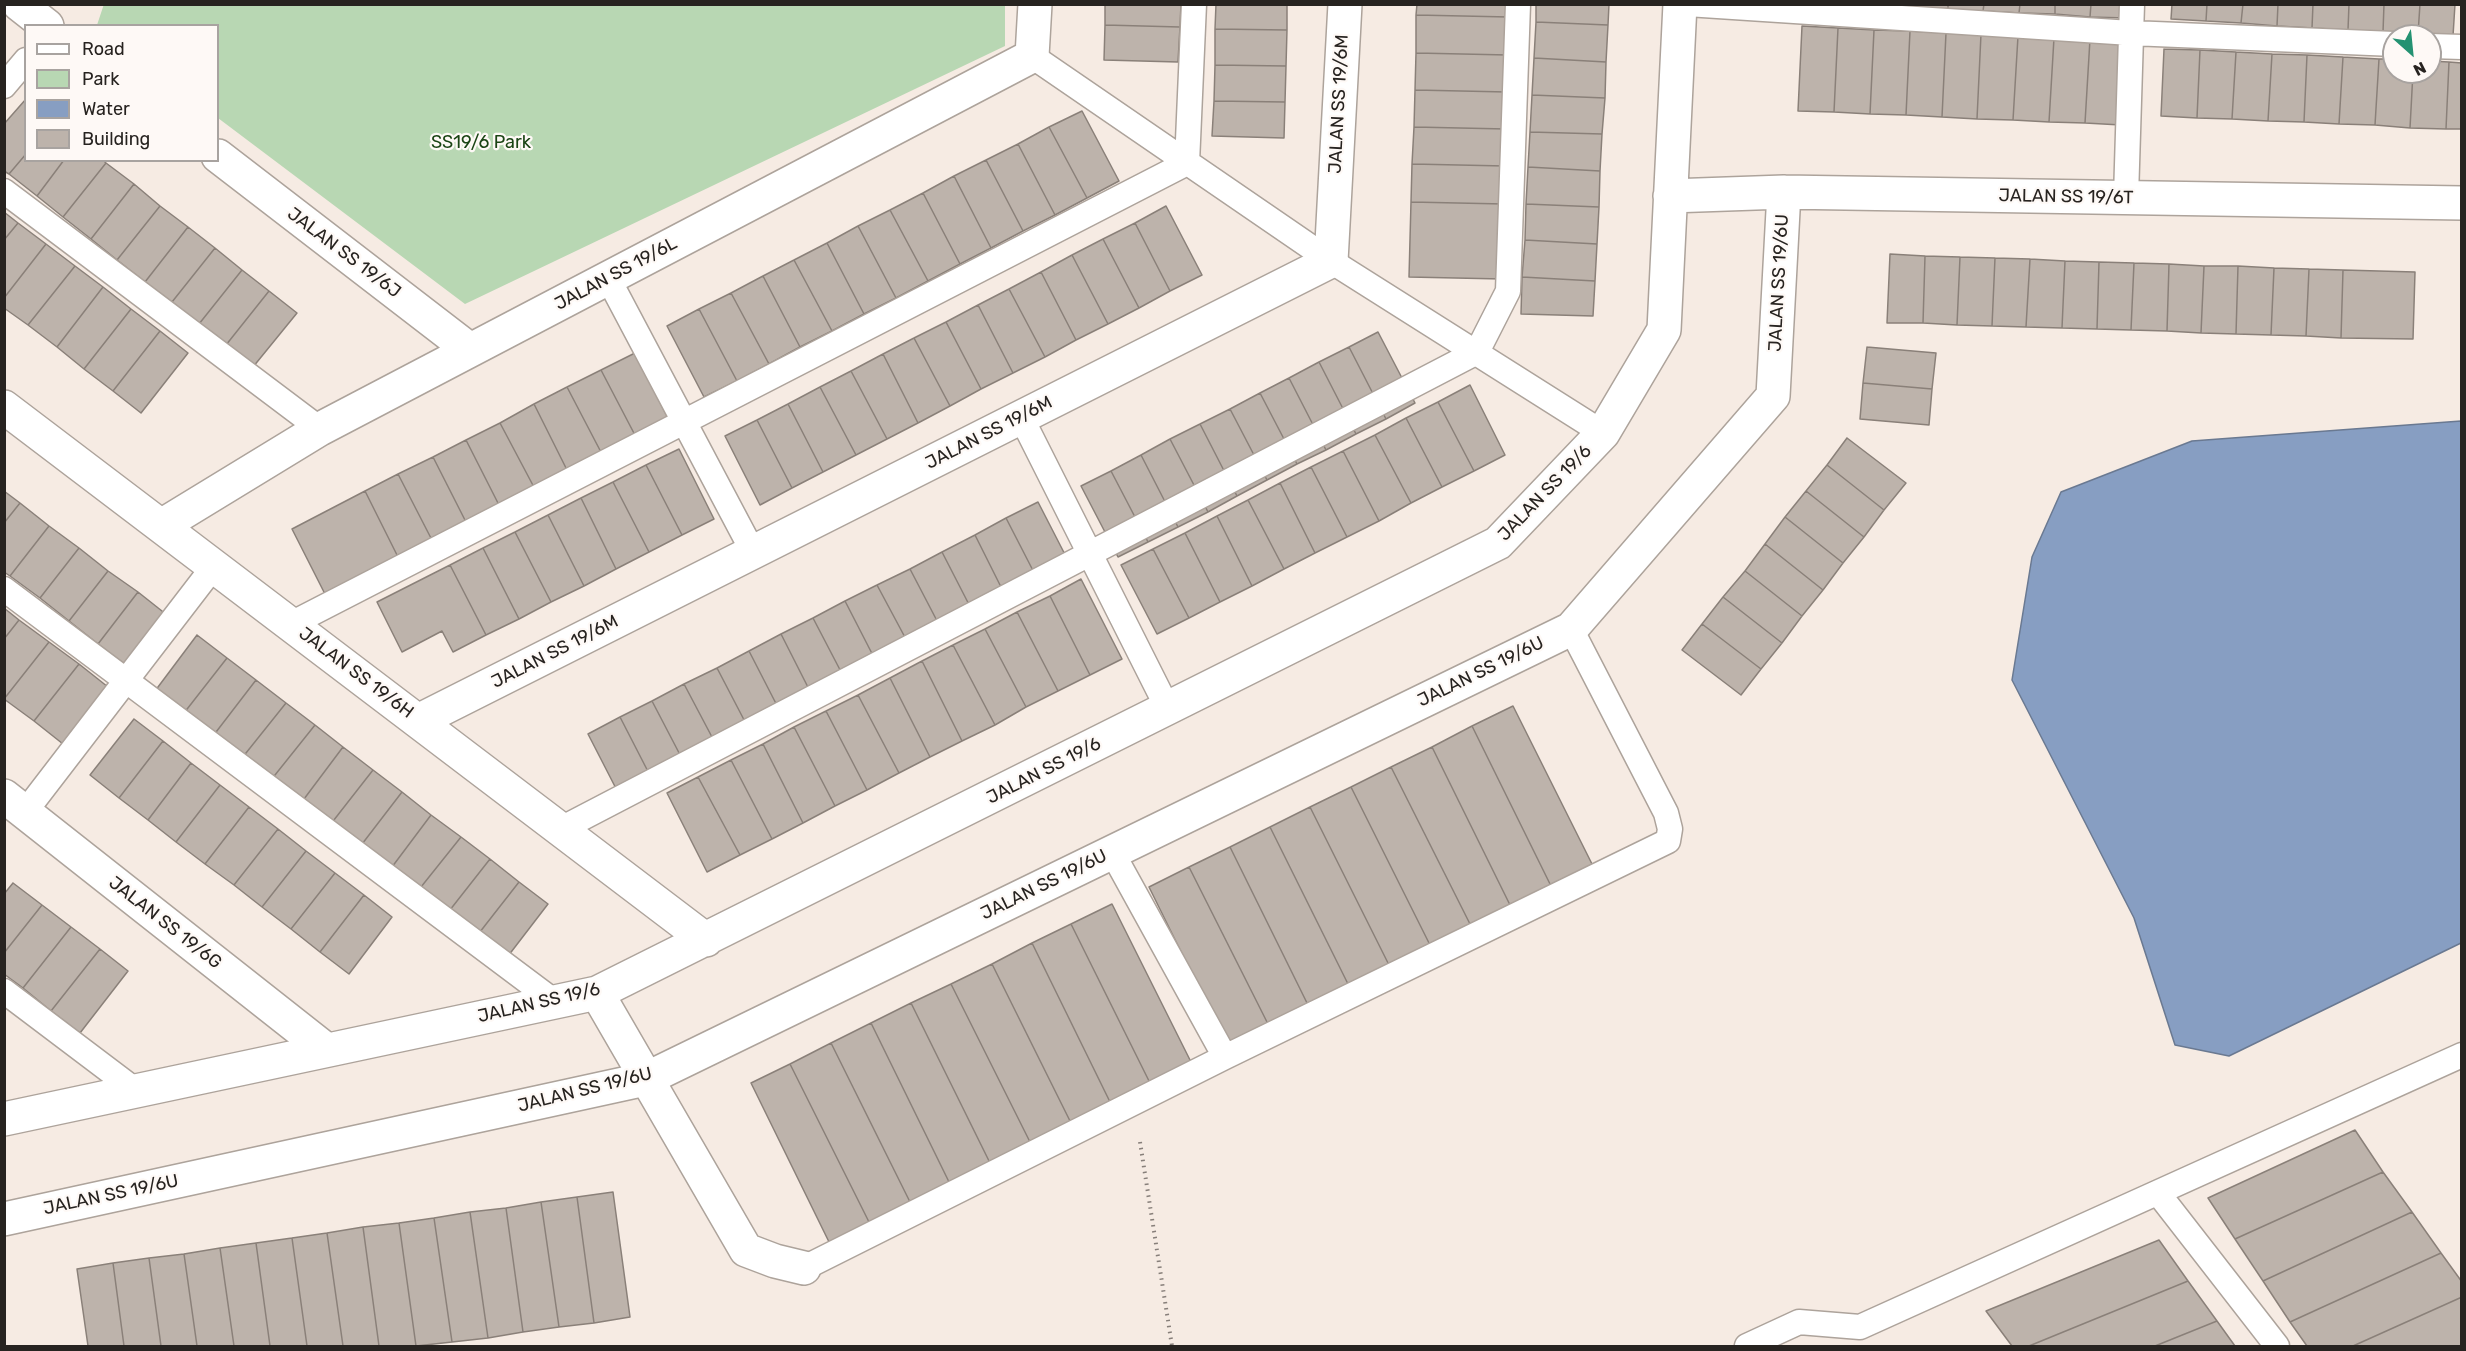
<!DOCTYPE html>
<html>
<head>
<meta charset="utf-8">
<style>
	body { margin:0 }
	#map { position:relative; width:2466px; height:1351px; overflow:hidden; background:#f6ebe3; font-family:Rubik,sans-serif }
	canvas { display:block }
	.frame { position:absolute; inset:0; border:6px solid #272320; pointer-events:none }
	.legend { position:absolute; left:24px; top:24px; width:195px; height:138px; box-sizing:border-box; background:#fef9f6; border:2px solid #a8a3a0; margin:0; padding:8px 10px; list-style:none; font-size:18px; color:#272320 }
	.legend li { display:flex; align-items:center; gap:12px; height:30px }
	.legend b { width:30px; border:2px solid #a8a3a0 }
	.north { position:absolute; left:2382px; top:24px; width:60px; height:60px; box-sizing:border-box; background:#fef9f6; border:2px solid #a8a3a0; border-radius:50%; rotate:153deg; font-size:16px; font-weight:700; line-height:24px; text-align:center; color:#272320 }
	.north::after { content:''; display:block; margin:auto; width:21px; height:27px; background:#249272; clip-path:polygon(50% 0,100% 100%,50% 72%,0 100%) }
</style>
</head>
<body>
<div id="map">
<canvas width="2466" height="1351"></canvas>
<div class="frame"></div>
<ul class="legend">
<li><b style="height:8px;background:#fff"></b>Road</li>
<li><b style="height:16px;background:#b8d7b3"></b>Park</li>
<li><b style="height:16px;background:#879ec2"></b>Water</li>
<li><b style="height:16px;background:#bdb3ab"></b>Building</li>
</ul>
<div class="north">N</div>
</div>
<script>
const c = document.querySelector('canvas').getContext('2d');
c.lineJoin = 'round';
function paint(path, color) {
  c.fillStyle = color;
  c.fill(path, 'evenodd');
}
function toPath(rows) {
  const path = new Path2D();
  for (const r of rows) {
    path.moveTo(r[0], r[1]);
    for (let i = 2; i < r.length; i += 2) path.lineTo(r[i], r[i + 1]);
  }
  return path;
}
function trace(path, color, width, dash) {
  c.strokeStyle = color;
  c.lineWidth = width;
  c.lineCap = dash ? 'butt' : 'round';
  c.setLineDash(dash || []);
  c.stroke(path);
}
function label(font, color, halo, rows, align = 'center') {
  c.font = font + ' Rubik,sans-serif';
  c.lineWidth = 4.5;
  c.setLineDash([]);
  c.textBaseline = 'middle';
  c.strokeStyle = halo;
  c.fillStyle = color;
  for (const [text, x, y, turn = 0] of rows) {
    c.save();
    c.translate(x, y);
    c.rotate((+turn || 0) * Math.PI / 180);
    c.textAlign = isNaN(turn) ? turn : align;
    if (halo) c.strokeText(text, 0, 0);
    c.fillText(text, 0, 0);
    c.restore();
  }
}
const green = toPath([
	[104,4,1005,4,1005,46,465,304,218,118,218,26,97,25]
]);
const water = toPath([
	[2461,421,2461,943,2229,1056,2175,1045,2134,918,2012,680,2032,557,2061,492,2192,441,2461,421]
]);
const building = toPath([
	[1105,4,1181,4,1180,27,1105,25,1105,4],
	[1216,4,1287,4,1287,30,1215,29,1216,4],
	[1417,4,1510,4,1509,17,1416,15,1417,4],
	[1536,4,1609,4,1608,25,1536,22,1536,4],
	[1913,4,1948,4,1948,10,1913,8,1913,4],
	[1948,4,1984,4,1983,11,1948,10,1948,4],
	[1984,4,2020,4,2019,13,1983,11,1984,4],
	[2020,4,2055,4,2055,14,2019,13,2020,4],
	[2055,4,2091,4,2090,17,2055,14,2055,4],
	[2091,4,2126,4,2126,18,2090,17,2091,4],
	[2172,4,2207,4,2206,21,2171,19,2172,4],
	[2207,4,2243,4,2241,23,2206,21,2207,4],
	[2243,4,2278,4,2277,26,2241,23,2243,4],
	[2278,4,2313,4,2312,28,2277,26,2278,4],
	[2313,4,2349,4,2348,30,2312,28,2313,4],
	[2349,4,2384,4,2383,32,2348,30,2349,4],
	[2384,4,2420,4,2418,34,2383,32,2384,4],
	[2420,4,2455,4,2453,36,2418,34,2420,4],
	[1416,15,1509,17,1508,55,1416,53,1416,15],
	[1536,22,1608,25,1606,62,1534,58,1536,22],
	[1105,25,1180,27,1178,62,1104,60,1105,25],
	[1802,26,1838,28,1834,112,1798,111,1802,26],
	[1838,28,1874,30,1870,114,1834,112,1838,28],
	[1215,29,1287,30,1286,66,1215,65,1215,29],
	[1874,30,1910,31,1906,115,1870,114,1874,30],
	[1910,31,1946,33,1942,117,1906,115,1910,31],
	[1946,33,1981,34,1977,119,1942,117,1946,33],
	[1981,34,2018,36,2013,120,1977,119,1981,34],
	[2018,36,2054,38,2049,122,2013,120,2018,36],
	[2054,38,2090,39,2085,123,2049,122,2054,38],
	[2090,39,2125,41,2121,125,2085,123,2090,39],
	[2164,49,2200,50,2197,118,2161,116,2164,49],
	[2200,50,2236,52,2232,119,2197,118,2200,50],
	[2236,52,2272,54,2268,121,2232,119,2236,52],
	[1416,53,1508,55,1507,92,1415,90,1416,53],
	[2272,54,2307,55,2304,122,2268,121,2272,54],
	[2307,55,2343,57,2339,124,2304,122,2307,55],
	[2343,57,2379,59,2375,125,2339,124,2343,57],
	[1534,58,1606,62,1605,98,1532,95,1534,58],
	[2379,59,2394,59,2394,72,2413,72,2410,128,2375,125,2379,59],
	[2430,61,2449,62,2446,129,2410,128,2413,72,2430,72,2430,61],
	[2449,62,2462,63,2462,129,2446,129,2449,62],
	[1215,65,1286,66,1285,102,1214,101,1215,65],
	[1415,90,1507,92,1506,129,1414,127,1415,90],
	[1532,95,1605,98,1602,134,1530,132,1532,95],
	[26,99,26,154,9,174,4,171,4,124,26,99],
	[1214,101,1285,102,1284,138,1212,136,1214,101],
	[1082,111,1119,181,1087,198,1049,127,1082,111],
	[1049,127,1087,198,1055,215,1018,144,1049,127],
	[1414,127,1506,129,1505,166,1412,164,1414,127],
	[1530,132,1602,134,1600,171,1528,167,1530,132],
	[1018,144,1055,215,1023,231,986,160,1018,144],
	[26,154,26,160,64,160,37,196,9,174,26,154],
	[64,160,103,160,106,163,63,217,37,196,64,160],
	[986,160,1023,231,991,248,954,176,986,160],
	[106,163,134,184,91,239,63,217,106,163],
	[1412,164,1505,166,1504,204,1411,202,1412,164],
	[1528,167,1600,171,1599,207,1526,204,1528,167],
	[954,176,991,248,960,264,923,193,954,176],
	[134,184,160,206,117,260,91,239,134,184],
	[923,193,960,264,928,281,890,210,923,193],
	[1411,202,1504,204,1502,279,1409,277,1411,202],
	[1526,204,1599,207,1597,244,1525,240,1526,204],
	[160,206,188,227,145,282,117,260,160,206],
	[1166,206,1202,275,1170,291,1135,223,1166,206],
	[890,210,928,281,896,298,858,226,890,210],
	[4,212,18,223,4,240,4,212],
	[18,223,46,244,4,298,4,240,18,223],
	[1135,223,1170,291,1139,308,1103,239,1135,223],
	[858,226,896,298,864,314,827,243,858,226],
	[188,227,215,248,172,302,145,282,188,227],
	[1103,239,1139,308,1108,324,1072,255,1103,239],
	[1525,240,1597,244,1595,281,1522,277,1525,240],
	[827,243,864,314,832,331,794,260,827,243],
	[46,244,75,266,28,325,4,308,4,298,46,244],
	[215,248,242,270,199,324,172,302,215,248],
	[1890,254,1925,256,1923,323,1887,323,1890,254],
	[1072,255,1108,324,1076,340,1041,272,1072,255],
	[1925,256,1960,257,1957,325,1923,323,1925,256],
	[1960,257,1995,258,1992,326,1957,325,1960,257],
	[1995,258,2030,259,2026,327,1992,326,1995,258],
	[2030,259,2065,261,2062,328,2026,327,2030,259],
	[794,260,832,331,800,347,763,276,794,260],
	[2065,261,2099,262,2097,329,2062,328,2065,261],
	[2099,262,2134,263,2131,330,2097,329,2099,262],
	[2134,263,2169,264,2167,331,2131,330,2134,263],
	[2169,264,2204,266,2201,333,2167,331,2169,264],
	[75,266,103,287,57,347,28,325,75,266],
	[2204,266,2238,266,2236,334,2201,333,2204,266],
	[2238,266,2274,268,2271,335,2236,334,2238,266],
	[2274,268,2309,269,2306,336,2271,335,2274,268],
	[2309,269,2343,270,2341,338,2306,336,2309,269],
	[242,270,269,291,226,345,199,324,242,270],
	[2343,270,2415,272,2413,339,2341,338,2343,270],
	[1041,272,1076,340,1045,357,1009,289,1041,272],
	[763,276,800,347,769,364,731,293,763,276],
	[1522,277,1595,281,1593,316,1521,314,1522,277],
	[103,287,131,309,84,369,57,347,103,287],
	[1009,289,1045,357,1013,373,978,305,1009,289],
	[269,291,297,313,253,367,226,345,269,291],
	[731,293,769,364,737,381,699,309,731,293],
	[978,305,1013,373,981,389,946,322,978,305],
	[131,309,160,331,113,391,84,369,131,309],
	[699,309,737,381,704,397,667,326,699,309],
	[946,322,981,389,950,406,914,338,946,322],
	[160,331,188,353,141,413,113,391,160,331],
	[1378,332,1415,403,1386,419,1349,347,1378,332],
	[914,338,950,406,918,423,883,354,914,338],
	[1349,347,1386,419,1356,434,1319,362,1349,347],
	[1867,347,1936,353,1932,389,1863,383,1867,347],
	[635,353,670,422,637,439,601,370,635,353],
	[883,354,918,423,887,439,851,371,883,354],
	[1319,362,1356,434,1326,450,1289,378,1319,362],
	[601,370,637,439,603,456,567,387,601,370],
	[851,371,887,439,856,455,820,387,851,371],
	[1289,378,1326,450,1297,464,1260,393,1289,378],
	[1863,383,1932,389,1929,425,1860,419,1863,383],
	[1470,385,1505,455,1474,471,1438,402,1470,385],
	[567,387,603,456,569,474,534,404,567,387],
	[820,387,856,455,823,472,788,404,820,387],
	[1260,393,1297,464,1267,480,1230,409,1260,393],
	[1438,402,1474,471,1442,487,1406,418,1438,402],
	[534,404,569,474,536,491,500,423,534,404],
	[788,404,823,472,792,488,757,420,788,404],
	[1230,409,1267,480,1237,496,1200,424,1230,409],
	[1406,418,1442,487,1411,503,1375,435,1406,418],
	[757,420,792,488,760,505,725,436,757,420],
	[500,423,536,491,501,509,466,440,500,423],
	[1200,424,1237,496,1208,512,1170,439,1200,424],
	[1375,435,1411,503,1379,521,1343,451,1375,435],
	[1847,438,1906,483,1884,510,1827,465,1847,438],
	[1170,439,1208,512,1178,527,1141,455,1170,439],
	[466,440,501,509,468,526,433,457,466,440],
	[679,449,714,519,682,535,646,465,679,449],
	[1343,451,1379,521,1347,537,1311,467,1343,451],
	[1141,455,1178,527,1148,542,1111,471,1141,455],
	[433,457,468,526,434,544,398,474,433,457],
	[646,465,682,535,649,552,613,482,646,465],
	[1827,465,1884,510,1864,537,1806,491,1827,465],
	[1311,467,1347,537,1315,553,1280,483,1311,467],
	[1111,471,1148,542,1118,557,1081,486,1111,471],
	[398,474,434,544,400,561,365,491,398,474],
	[613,482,649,552,616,569,581,498,613,482],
	[1280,483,1315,553,1284,569,1248,500,1280,483],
	[4,491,20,503,4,523,4,491],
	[365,491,400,561,327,598,292,529,365,491],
	[1806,491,1864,537,1843,563,1785,517,1806,491],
	[581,498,616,569,584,586,548,515,581,498],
	[1248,500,1284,569,1252,586,1217,516,1248,500],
	[1038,502,1075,574,1043,590,1006,518,1038,502],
	[20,503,49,526,10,576,4,572,4,523,20,503],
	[548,515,584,586,551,602,515,532,548,515],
	[1217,516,1252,586,1220,602,1185,533,1217,516],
	[1785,517,1843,563,1823,590,1765,544,1785,517],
	[1006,518,1043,590,1011,607,975,535,1006,518],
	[49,526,79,548,40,598,10,576,49,526],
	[515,532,551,602,519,619,483,548,515,532],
	[1185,533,1220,602,1189,618,1153,549,1185,533],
	[975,535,1011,607,979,624,942,552,975,535],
	[1765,544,1823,590,1802,616,1745,571,1765,544],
	[79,548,108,571,69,621,40,598,79,548],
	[483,548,519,619,486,635,450,565,483,548],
	[1153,549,1189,618,1157,634,1121,565,1153,549],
	[942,552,979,624,947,640,910,569,942,552],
	[450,565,486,635,453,652,442,631,402,652,377,602,450,565],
	[910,569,947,640,915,656,877,585,910,569],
	[108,571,138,592,98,644,69,621,108,571],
	[1745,571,1802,616,1782,643,1723,597,1745,571],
	[1081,579,1122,659,1090,675,1050,596,1081,579],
	[877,585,915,656,882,673,845,601,877,585],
	[138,592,167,615,127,666,98,644,138,592],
	[1050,596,1090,675,1058,691,1017,612,1050,596],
	[1723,597,1782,643,1761,669,1702,624,1723,597],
	[845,601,882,673,850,689,813,618,845,601],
	[4,608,19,620,4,639,4,608],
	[1017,612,1058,691,1026,707,985,629,1017,612],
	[813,618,850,689,818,707,781,634,813,618],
	[19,620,49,642,4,699,4,639,19,620],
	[1702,624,1761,669,1741,695,1682,650,1702,624],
	[985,629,1026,707,995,725,953,645,985,629],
	[781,634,818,707,786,723,749,651,781,634],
	[197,635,227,658,184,713,155,691,197,635],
	[49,642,79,664,34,721,4,699,49,642],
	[953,645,995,725,962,741,922,661,953,645],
	[749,651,786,723,754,739,717,668,749,651],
	[227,658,256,680,213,736,184,713,227,658],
	[922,661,962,741,930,757,890,678,922,661],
	[79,664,108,687,63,744,34,721,79,664],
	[717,668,754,739,722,756,684,684,717,668],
	[890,678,930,757,899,773,858,695,890,678],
	[256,680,286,703,242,758,213,736,256,680],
	[684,684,722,756,689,772,652,701,684,684],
	[858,695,899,773,867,790,826,711,858,695],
	[652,701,689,772,657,789,620,717,652,701],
	[286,703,315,725,271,780,242,758,286,703],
	[1513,706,1593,866,1551,886,1472,726,1513,706],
	[826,711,867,790,835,806,794,727,826,711],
	[620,717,657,789,625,806,588,734,620,717],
	[134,719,163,741,119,798,90,775,134,719],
	[315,725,343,747,301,803,271,780,315,725],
	[1472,726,1551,886,1511,907,1432,747,1472,726],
	[794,727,835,806,803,823,763,744,794,727],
	[163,741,191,763,148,820,119,798,163,741],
	[763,744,803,823,772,839,731,760,763,744],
	[343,747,373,770,330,825,301,803,343,747],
	[1432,747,1511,907,1471,926,1391,767,1432,747],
	[731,760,772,839,740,855,698,777,731,760],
	[191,763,220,785,176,842,148,820,191,763],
	[1391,767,1471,926,1431,947,1351,787,1391,767],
	[373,770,402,792,359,848,330,825,373,770],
	[698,777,740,855,707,872,667,793,698,777],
	[220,785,249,807,205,864,176,842,220,785],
	[1351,787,1431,947,1390,967,1310,807,1351,787],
	[402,792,431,815,389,871,359,848,402,792],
	[249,807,278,829,234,885,205,864,249,807],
	[1310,807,1390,967,1349,986,1270,827,1310,807],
	[431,815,461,837,417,892,389,871,431,815],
	[1270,827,1349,986,1309,1007,1230,847,1270,827],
	[278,829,306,851,262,907,234,885,278,829],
	[461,837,490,859,446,915,417,892,461,837],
	[1230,847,1309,1007,1269,1026,1189,867,1230,847],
	[306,851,335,873,291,929,262,907,306,851],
	[490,859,519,882,476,937,446,915,490,859],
	[1189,867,1269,1026,1228,1047,1149,887,1189,867],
	[335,873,364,895,320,952,291,929,335,873],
	[519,882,548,904,505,960,476,937,519,882],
	[13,883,42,905,4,953,4,894,13,883],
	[364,895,392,917,349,974,320,952,364,895],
	[1112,904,1193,1066,1152,1087,1071,924,1112,904],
	[42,905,71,927,23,988,4,974,4,953,42,905],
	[1071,924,1152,1087,1112,1106,1032,943,1071,924],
	[71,927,100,949,51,1011,23,988,71,927],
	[1032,943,1112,1106,1073,1127,992,964,1032,943],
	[100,949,128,971,80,1033,51,1011,100,949],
	[992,964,1073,1127,1032,1146,951,984,992,964],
	[951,984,1032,1146,992,1167,911,1003,951,984],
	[911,1003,992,1167,951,1186,871,1023,911,1003],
	[871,1023,951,1186,912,1206,831,1043,871,1023],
	[831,1043,912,1206,871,1226,790,1064,831,1043],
	[790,1064,871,1226,831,1246,751,1083,790,1064],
	[2355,1130,2383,1172,2235,1239,2208,1198,2355,1130],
	[2383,1172,2412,1212,2263,1281,2235,1239,2383,1172],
	[613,1192,630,1317,594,1323,577,1197,613,1192],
	[577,1197,594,1323,559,1327,541,1202,577,1197],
	[541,1202,559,1327,523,1332,506,1208,541,1202],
	[506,1208,523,1332,488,1338,470,1212,506,1208],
	[470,1212,488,1338,452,1342,434,1218,470,1212],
	[2412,1212,2441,1253,2290,1322,2263,1281,2412,1212],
	[434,1218,452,1342,416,1346,399,1223,434,1218],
	[399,1223,416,1346,379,1346,363,1227,399,1223],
	[363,1227,379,1346,343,1346,327,1233,363,1227],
	[327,1233,343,1346,307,1346,292,1238,327,1233],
	[292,1238,307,1346,270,1346,256,1243,292,1238],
	[2159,1240,2188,1281,2029,1346,2012,1346,1986,1311,2159,1240],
	[256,1243,270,1346,234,1346,220,1248,256,1243],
	[220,1248,234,1346,197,1346,184,1254,220,1248],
	[2441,1253,2462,1282,2462,1297,2353,1346,2307,1346,2290,1322,2441,1253],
	[184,1254,197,1346,161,1346,149,1258,184,1254],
	[149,1258,161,1346,124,1346,113,1263,149,1258],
	[113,1263,124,1346,88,1346,77,1269,113,1263],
	[2188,1281,2217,1321,2155,1346,2029,1346,2188,1281],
	[2462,1297,2462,1346,2353,1346,2462,1297],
	[2217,1321,2235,1346,2155,1346,2217,1321]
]);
const path = toPath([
	[1140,1142,1172,1346]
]);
const lane = toPath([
	[1687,4,2131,33,2394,44],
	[2430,46,2462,47],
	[1032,56,1331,261,1603,433],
	[4,86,26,60],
	[4,191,320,429],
	[2126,197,2132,4],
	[608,278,753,552],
	[1021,417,1168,709],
	[4,589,555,1002],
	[291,624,1187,163,1194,4],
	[25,812,214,566],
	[561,829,1477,352,1508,291,1518,4],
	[1112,852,1225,1057],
	[4,991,135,1090],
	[2158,1193,2277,1346],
	[804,1268,1225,1057,1668,841,1670,829,1666,813,1571,629],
	[1747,1346,1799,1322,1860,1327,2462,1055]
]);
const street = toPath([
	[19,4,47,26],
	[218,156,470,350],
	[1670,196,1784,192,2462,203],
	[4,407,706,940],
	[161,526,320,429,1032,56,1035,4],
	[418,721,1331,261,1345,4],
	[4,796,325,1049],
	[597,993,746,1250,775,1261,804,1268],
	[4,1119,597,993,1498,543,1603,433,1664,330,1680,4],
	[4,1219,646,1079,1571,629,1773,396,1784,192]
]);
const streetNames = [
	["JALAN SS 19/6M",1339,104,-87],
	["JALAN SS 19/6T",2066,197,1],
	["JALAN SS 19/6J",344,253,37],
	["JALAN SS 19/6L",616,274,-28],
	["JALAN SS 19/6U",1779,283,-87],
	["JALAN SS 19/6M",989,433,-27],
	["JALAN SS 19/6",1545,493,-46],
	["JALAN SS 19/6M",555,652,-27],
	["JALAN SS 19/6U",1481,672,-26],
	["JALAN SS 19/6H",356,673,37],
	["JALAN SS 19/6",1044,771,-27],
	["JALAN SS 19/6U",1044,885,-26],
	["JALAN SS 19/6G",165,923,38],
	["JALAN SS 19/6",539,1003,-13],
	["JALAN SS 19/6U",585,1090,-14],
	["JALAN SS 19/6U",111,1195,-12]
];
const parkNames = [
	["SS19/6 Park",481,143]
];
paint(green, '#b8d7b3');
paint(water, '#879ec2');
trace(water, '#6a7991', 1.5);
paint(building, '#bdb3ab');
trace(building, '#8a8079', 1.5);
trace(lane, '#ada39b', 27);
trace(street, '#ada39b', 36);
trace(path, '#877f7a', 4, [1.5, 4.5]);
trace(lane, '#fff', 24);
trace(street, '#fff', 33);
label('18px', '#272320', '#fef9f6', streetNames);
label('18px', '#1b4515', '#fef9f6', parkNames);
</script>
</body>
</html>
